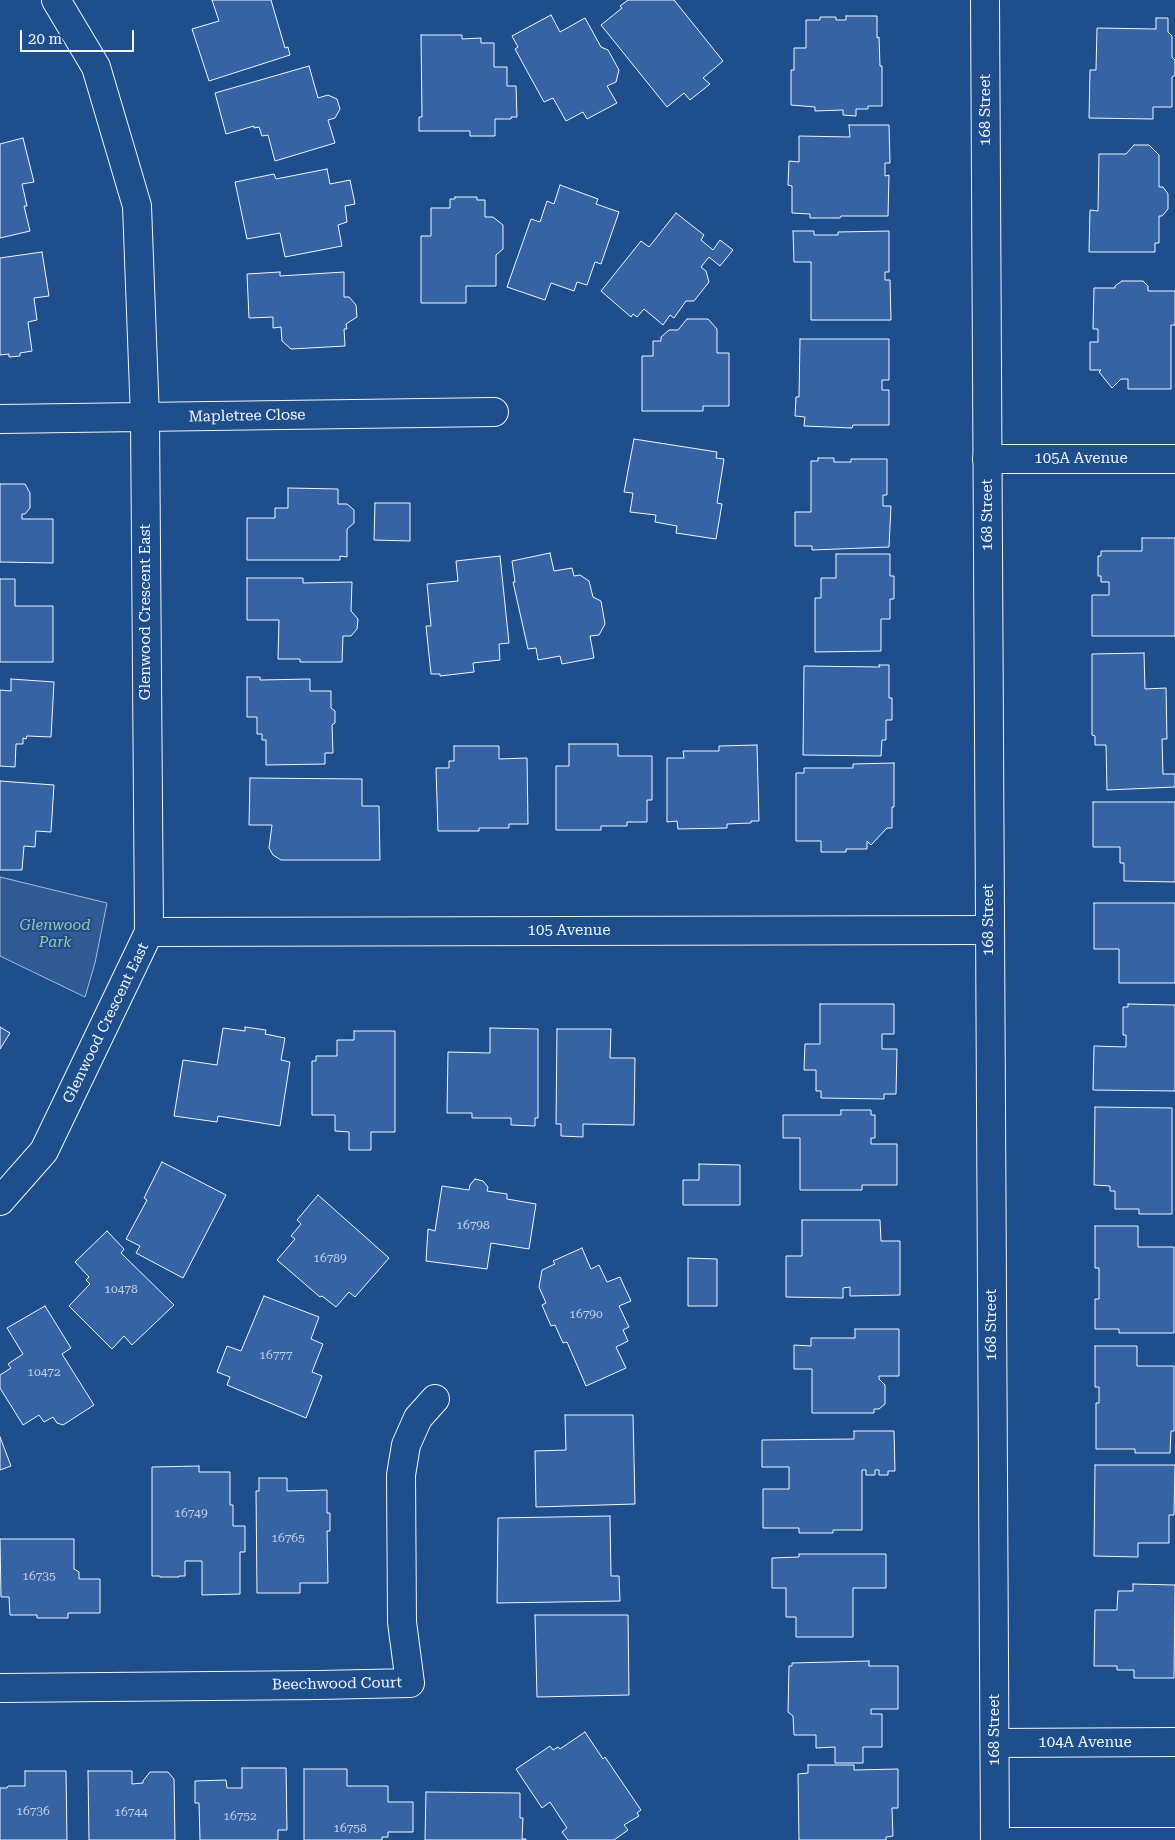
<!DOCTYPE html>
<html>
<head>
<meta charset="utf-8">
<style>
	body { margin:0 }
	#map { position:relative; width:1175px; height:1840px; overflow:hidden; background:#1f4e8c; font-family:"Roboto Serif",serif }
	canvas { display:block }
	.scale { position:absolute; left:20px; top:30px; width:114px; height:22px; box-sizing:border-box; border:2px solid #f2f6ff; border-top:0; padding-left:6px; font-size:15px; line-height:18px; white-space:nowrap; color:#f2f6ff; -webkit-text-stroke:4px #1f4e8c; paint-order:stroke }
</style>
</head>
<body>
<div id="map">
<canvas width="1175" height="1840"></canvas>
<div class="scale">20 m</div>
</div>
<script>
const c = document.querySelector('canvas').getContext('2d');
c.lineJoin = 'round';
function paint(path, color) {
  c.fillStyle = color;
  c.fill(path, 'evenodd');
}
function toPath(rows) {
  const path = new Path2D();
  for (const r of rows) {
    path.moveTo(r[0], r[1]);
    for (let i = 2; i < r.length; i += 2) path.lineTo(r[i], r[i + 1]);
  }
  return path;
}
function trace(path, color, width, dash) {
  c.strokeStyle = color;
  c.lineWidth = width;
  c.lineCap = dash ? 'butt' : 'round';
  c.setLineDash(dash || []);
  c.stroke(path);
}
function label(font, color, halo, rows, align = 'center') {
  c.font = font + ' "Roboto Serif",serif';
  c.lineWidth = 4;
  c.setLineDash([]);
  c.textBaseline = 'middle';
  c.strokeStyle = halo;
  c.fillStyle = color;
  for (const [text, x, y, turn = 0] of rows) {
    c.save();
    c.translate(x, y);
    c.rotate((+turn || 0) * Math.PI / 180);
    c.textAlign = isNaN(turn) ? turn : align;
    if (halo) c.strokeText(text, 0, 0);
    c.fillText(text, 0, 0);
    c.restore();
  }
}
const built = toPath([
	[0,877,107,903,95,963,85,997,0,956,0,877]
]);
const building = toPath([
	[212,0,271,0,285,48,288,47,290,55,209,81,192,29,219,21,212,0],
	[628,0,674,0,723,61,703,78,710,84,690,100,684,93,667,107,601,25,622,8,620,6,628,0],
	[551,15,560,32,585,18,601,47,608,50,619,70,616,82,607,86,617,103,587,119,583,112,566,121,553,98,544,102,515,49,518,47,512,36,551,15],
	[846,16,877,16,877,38,879,37,880,66,882,66,882,106,868,106,868,109,856,109,856,116,843,115,843,110,815,111,815,107,791,105,791,70,794,70,794,48,806,48,806,20,820,20,820,17,836,17,836,20,846,20,846,16],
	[1156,18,1168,18,1168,32,1172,36,1172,57,1175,60,1175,75,1172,77,1172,107,1153,107,1153,119,1089,118,1090,70,1096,70,1097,28,1156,29,1156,18],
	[421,35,462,35,462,39,481,38,481,43,494,43,494,67,507,67,507,86,516,86,517,117,511,117,511,119,495,119,495,136,470,136,470,131,419,131,419,117,422,117,421,35],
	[309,66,318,98,328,95,337,99,340,109,335,118,328,120,335,143,275,161,268,135,262,136,259,127,254,128,254,126,226,134,215,93,309,66],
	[849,125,889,125,890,163,885,163,885,176,889,175,888,216,841,216,840,218,810,218,810,214,792,213,792,186,788,185,789,161,799,162,799,136,850,137,849,125],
	[23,138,34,182,22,184,27,206,24,206,30,231,0,238,0,144,23,138],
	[1134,145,1149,145,1159,155,1159,187,1163,187,1168,194,1168,209,1162,216,1159,216,1159,243,1155,243,1155,252,1089,252,1090,210,1098,211,1099,154,1126,154,1134,145],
	[327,169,330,184,350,180,355,204,345,206,347,222,338,225,342,246,285,257,280,233,247,239,235,182,274,174,276,179,327,169],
	[560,185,598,199,596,204,619,212,601,264,595,262,587,285,577,282,574,291,551,283,545,300,507,287,531,219,540,222,547,201,554,204,560,185],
	[455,197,477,197,477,200,485,200,485,217,493,217,503,225,503,249,496,255,496,286,466,286,466,303,421,303,421,236,431,236,431,208,450,208,450,199,455,199,455,197],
	[676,213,704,235,701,240,713,250,720,240,733,250,720,266,709,257,701,267,706,271,709,282,694,301,686,301,674,318,670,315,663,325,644,309,637,317,633,314,631,317,601,291,641,241,649,247,676,213],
	[793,231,814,231,814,235,838,235,838,232,889,231,889,272,885,272,885,280,890,280,891,320,811,320,811,262,794,262,793,231],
	[42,252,49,296,34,298,37,320,28,322,32,351,20,353,20,356,9,357,9,354,0,355,0,258,42,252],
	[280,272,280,276,344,272,344,297,349,297,356,305,357,317,346,324,347,329,344,329,345,346,291,349,282,341,281,327,273,328,273,317,249,318,247,274,280,272],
	[1122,281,1143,281,1148,286,1148,291,1175,291,1175,325,1171,325,1171,389,1128,389,1128,379,1121,379,1112,388,1099,372,1101,370,1090,370,1090,342,1098,342,1098,329,1093,329,1094,288,1115,288,1115,286,1122,281],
	[687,319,708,319,717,329,717,353,729,353,729,406,703,406,703,411,642,411,642,356,653,356,653,341,661,341,661,337,669,330,678,330,687,319],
	[800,339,889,339,889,380,882,380,882,390,889,390,889,425,853,425,852,428,804,426,805,417,795,416,796,397,799,397,800,339],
	[634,439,717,452,716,458,724,459,717,503,722,504,716,539,676,533,677,526,655,522,656,515,630,512,633,493,624,492,634,439],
	[818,458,834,458,834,462,851,462,851,459,887,459,887,495,883,495,883,506,891,506,889,547,812,550,812,546,795,546,795,512,811,512,811,461,818,461,818,458],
	[0,484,25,484,30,493,30,508,25,514,22,514,22,519,53,519,53,563,0,562,0,484],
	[288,488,338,489,338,504,347,504,354,510,354,523,347,529,347,557,340,556,340,560,247,560,247,518,275,518,275,508,288,508,288,488],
	[375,503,410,503,410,541,374,540,375,503],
	[1142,538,1175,538,1175,636,1092,636,1092,595,1109,595,1109,582,1101,582,1101,576,1098,576,1098,556,1101,556,1101,551,1142,551,1142,538],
	[550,553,554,571,572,568,574,576,580,575,589,581,593,597,601,601,605,624,599,635,590,636,594,658,562,664,560,656,538,660,536,648,528,649,513,582,515,582,512,561,550,553],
	[836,554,890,554,890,576,894,576,894,599,890,599,890,619,881,619,881,651,815,652,815,598,821,598,821,578,836,578,836,554],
	[500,556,509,643,499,644,500,660,473,663,474,672,440,676,440,674,431,674,426,626,431,626,427,584,458,581,456,561,500,556],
	[247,578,303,578,303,583,352,582,351,611,358,619,357,629,351,636,343,636,342,662,300,662,300,659,278,659,279,620,247,620,247,578],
	[0,579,15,579,15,606,53,606,53,662,0,662,0,579],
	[1144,653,1145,689,1166,688,1167,739,1162,739,1163,774,1175,774,1175,787,1107,790,1106,745,1095,745,1095,736,1092,735,1092,654,1144,653],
	[879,665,889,665,889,698,892,698,892,720,886,720,886,740,882,740,881,756,803,755,804,666,880,667,879,665],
	[247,677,260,677,260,680,310,679,310,691,331,691,331,708,335,711,335,723,332,725,333,753,325,753,325,764,266,765,266,740,262,740,262,734,257,734,257,717,247,717,247,677],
	[11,679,54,682,51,737,27,736,26,739,23,738,23,744,16,744,15,767,0,766,0,690,11,691,11,679],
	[569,744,618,744,618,756,652,756,652,800,647,800,647,822,627,822,627,826,601,826,601,830,556,830,556,766,569,766,569,744],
	[757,745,759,821,751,821,751,823,727,824,727,828,678,829,677,821,667,822,667,758,684,758,683,751,719,751,719,746,757,745],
	[454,746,499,746,499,759,527,758,528,824,509,824,509,828,479,828,479,831,438,831,436,768,449,768,449,761,454,761,454,746],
	[894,763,894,807,892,807,892,828,887,828,871,845,867,841,867,849,846,849,846,852,821,852,821,841,796,841,796,773,804,773,804,768,853,768,853,764,894,763],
	[250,778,362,779,362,806,379,806,380,860,281,860,273,855,269,848,272,825,249,825,250,778],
	[0,781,54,785,51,832,36,831,35,847,24,846,22,870,0,870,0,781],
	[1093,802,1175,802,1175,882,1124,881,1124,863,1120,863,1120,847,1093,847,1093,802],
	[1094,903,1175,903,1175,983,1119,983,1119,949,1094,949,1094,903],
	[820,1004,894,1004,894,1034,882,1034,882,1049,897,1049,896,1094,884,1094,884,1099,821,1098,821,1091,816,1091,816,1070,804,1070,805,1044,820,1044,820,1004],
	[1128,1004,1175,1005,1175,1091,1093,1090,1094,1046,1126,1047,1126,1035,1123,1035,1123,1007,1128,1007,1128,1004],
	[0,1027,10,1033,0,1049,0,1027],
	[245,1027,266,1030,265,1034,285,1038,281,1060,290,1062,280,1126,218,1116,217,1122,174,1116,183,1060,217,1065,223,1028,245,1031,245,1027],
	[490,1028,538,1029,538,1118,535,1118,535,1126,511,1125,511,1118,472,1118,472,1113,447,1113,448,1052,490,1053,490,1028],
	[557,1029,611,1029,610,1058,635,1058,634,1125,583,1124,583,1137,561,1136,561,1124,556,1124,557,1029],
	[354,1031,395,1031,395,1132,371,1132,371,1150,349,1150,349,1132,335,1131,335,1115,312,1115,312,1061,316,1061,316,1056,337,1056,337,1040,354,1040,354,1031],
	[1095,1107,1172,1108,1172,1214,1139,1214,1139,1209,1115,1209,1115,1191,1110,1191,1110,1186,1094,1185,1095,1107],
	[841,1110,871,1110,871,1115,875,1115,875,1138,871,1138,871,1144,897,1144,897,1185,862,1185,862,1190,800,1190,800,1138,783,1138,783,1115,841,1115,841,1110],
	[162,1162,226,1195,183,1278,136,1253,140,1246,126,1239,147,1200,144,1198,162,1162],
	[699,1164,740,1165,740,1205,683,1205,683,1180,699,1180,699,1164],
	[475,1179,483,1181,488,1187,487,1191,507,1194,507,1199,536,1204,529,1249,491,1243,487,1269,426,1261,428,1229,435,1231,442,1186,469,1190,470,1185,475,1179],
	[318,1195,389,1258,355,1297,349,1292,336,1307,322,1296,320,1297,277,1260,295,1239,291,1236,301,1224,297,1220,318,1195],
	[802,1220,880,1220,881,1241,900,1241,900,1295,850,1296,850,1287,843,1288,843,1298,786,1297,786,1256,802,1256,802,1220],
	[1095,1226,1138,1226,1138,1247,1174,1247,1174,1333,1119,1333,1119,1329,1095,1329,1095,1299,1099,1299,1099,1268,1095,1268,1095,1226],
	[107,1231,124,1249,121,1253,174,1305,132,1345,124,1336,112,1349,69,1306,90,1284,86,1280,89,1277,75,1262,107,1231],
	[582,1248,591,1269,599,1265,607,1282,620,1277,631,1301,619,1306,629,1327,623,1330,628,1341,616,1347,626,1368,586,1386,567,1342,563,1343,555,1325,551,1326,542,1305,546,1303,539,1287,542,1270,555,1264,553,1261,582,1248],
	[688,1258,717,1259,717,1306,688,1306,688,1258],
	[264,1296,319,1317,311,1339,323,1344,312,1372,322,1376,306,1418,227,1385,230,1377,217,1372,227,1346,241,1351,264,1296],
	[45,1306,71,1348,62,1354,94,1405,63,1425,57,1423,53,1417,44,1422,39,1415,23,1425,0,1388,0,1375,11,1368,8,1364,23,1354,7,1328,45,1306],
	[855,1329,899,1329,899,1376,879,1376,879,1379,885,1385,885,1404,879,1409,874,1409,874,1413,812,1413,812,1369,794,1369,794,1345,811,1346,811,1338,855,1338,855,1329],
	[1095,1346,1137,1346,1137,1366,1174,1366,1174,1431,1171,1431,1170,1453,1135,1453,1135,1449,1096,1449,1096,1403,1099,1403,1099,1387,1095,1387,1095,1346],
	[565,1415,633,1415,635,1504,536,1507,535,1451,566,1450,565,1415],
	[854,1431,894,1431,895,1471,888,1471,888,1475,879,1475,879,1470,875,1470,875,1475,866,1475,866,1470,862,1470,862,1530,833,1530,833,1533,799,1533,799,1528,763,1528,763,1489,789,1489,789,1467,762,1467,762,1440,854,1439,854,1431],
	[0,1437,11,1466,0,1470,0,1437],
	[1095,1465,1175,1465,1174,1515,1169,1515,1169,1543,1138,1543,1138,1557,1094,1556,1095,1465],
	[199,1466,199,1472,230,1472,230,1505,233,1505,233,1526,245,1526,245,1552,240,1552,240,1594,202,1595,202,1561,185,1561,185,1576,179,1576,179,1577,160,1577,160,1576,152,1576,152,1467,199,1466],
	[259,1478,287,1478,287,1491,327,1490,327,1513,330,1513,330,1531,327,1531,328,1583,300,1583,300,1593,257,1593,256,1491,259,1491,259,1478],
	[610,1516,611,1576,619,1576,620,1601,497,1603,498,1518,610,1516],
	[0,1539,74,1539,74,1569,79,1572,79,1579,100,1579,100,1613,68,1613,68,1618,37,1618,37,1615,10,1615,9,1597,1,1597,0,1539],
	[799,1554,886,1554,886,1588,853,1588,853,1637,796,1637,796,1617,786,1617,786,1588,772,1588,772,1558,799,1557,799,1554],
	[1133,1584,1175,1585,1174,1678,1134,1678,1134,1670,1117,1670,1117,1666,1094,1666,1095,1610,1117,1610,1118,1591,1133,1591,1133,1584],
	[535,1615,628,1615,629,1695,537,1697,535,1615],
	[869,1661,869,1666,898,1666,898,1709,871,1709,871,1714,882,1714,882,1747,863,1747,863,1763,835,1763,835,1747,816,1748,816,1735,794,1735,793,1716,788,1712,789,1666,792,1666,792,1663,869,1661],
	[585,1732,603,1759,605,1757,641,1810,637,1813,639,1816,624,1825,628,1830,614,1840,568,1840,562,1832,567,1828,550,1802,542,1808,516,1769,550,1746,553,1750,558,1747,560,1749,585,1732],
	[808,1765,854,1765,854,1770,898,1769,898,1808,892,1808,893,1836,886,1837,886,1840,799,1840,798,1774,808,1773,808,1765],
	[242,1768,286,1768,287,1830,278,1830,278,1840,200,1840,199,1803,195,1803,195,1781,226,1780,227,1788,242,1788,242,1768],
	[304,1769,347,1769,347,1786,388,1786,388,1802,413,1802,413,1832,388,1832,388,1837,382,1837,382,1840,304,1840,304,1769],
	[25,1771,66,1771,67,1840,0,1840,0,1788,7,1788,8,1786,25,1786,25,1771],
	[88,1771,132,1771,132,1784,143,1783,143,1781,150,1772,168,1772,174,1779,175,1840,89,1840,88,1771],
	[426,1792,520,1793,520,1818,523,1818,522,1839,526,1839,526,1840,425,1840,426,1792]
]);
const service = toPath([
	[995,1837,1175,1837]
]);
const minor = toPath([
	[0,419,494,412],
	[987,459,1175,459],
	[149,932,989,930],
	[0,1201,44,1151,149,932,145,418,137,206,96,67,56,0],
	[0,1688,319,1685,410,1683,402,1622,401,1475,406,1445,418,1418,435,1399],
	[996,1743,1175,1742]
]);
const tertiary = toPath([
	[985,0,995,1840]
]);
const numberNames = [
	["16798",473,1225],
	["16789",330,1258],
	["10478",121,1289],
	["16790",586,1314],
	["16777",276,1355],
	["10472",44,1372],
	["16749",191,1513],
	["16765",288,1538],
	["16735",39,1576],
	["16736",33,1811],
	["16744",131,1812],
	["16752",240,1816],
	["16758",350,1828]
];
const streetNames = [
	["168 Street",986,110,-90],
	["Mapletree Close",247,416,-1],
	["105A Avenue",1081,459],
	["168 Street",988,515,-90],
	["Glenwood Crescent East",146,612,-90],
	["168 Street",989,920,-90],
	["105 Avenue",569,931],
	["Glenwood Crescent East",106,1023,-64],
	["168 Street",992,1325,-90],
	["Beechwood Court",337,1684,-1],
	["168 Street",995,1730,-90],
	["104A Avenue",1085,1743]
];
const parkNames = [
	["Glenwood",55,926],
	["Park",55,943]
];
paint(built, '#305b95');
trace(built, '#a8bbd7', 1);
paint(building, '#3563a3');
trace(building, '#f2f6ff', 1);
trace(service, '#f2f6ff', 20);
trace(minor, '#f2f6ff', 30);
trace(tertiary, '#f2f6ff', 30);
trace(service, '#1f4e8c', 18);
trace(minor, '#1f4e8c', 28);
trace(tertiary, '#1f4e8c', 28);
label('12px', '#c3d1e8', null, numberNames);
label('15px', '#f2f6ff', '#1f4e8c', streetNames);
label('italic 15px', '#97c8a6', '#1f4e8c', parkNames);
</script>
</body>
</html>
